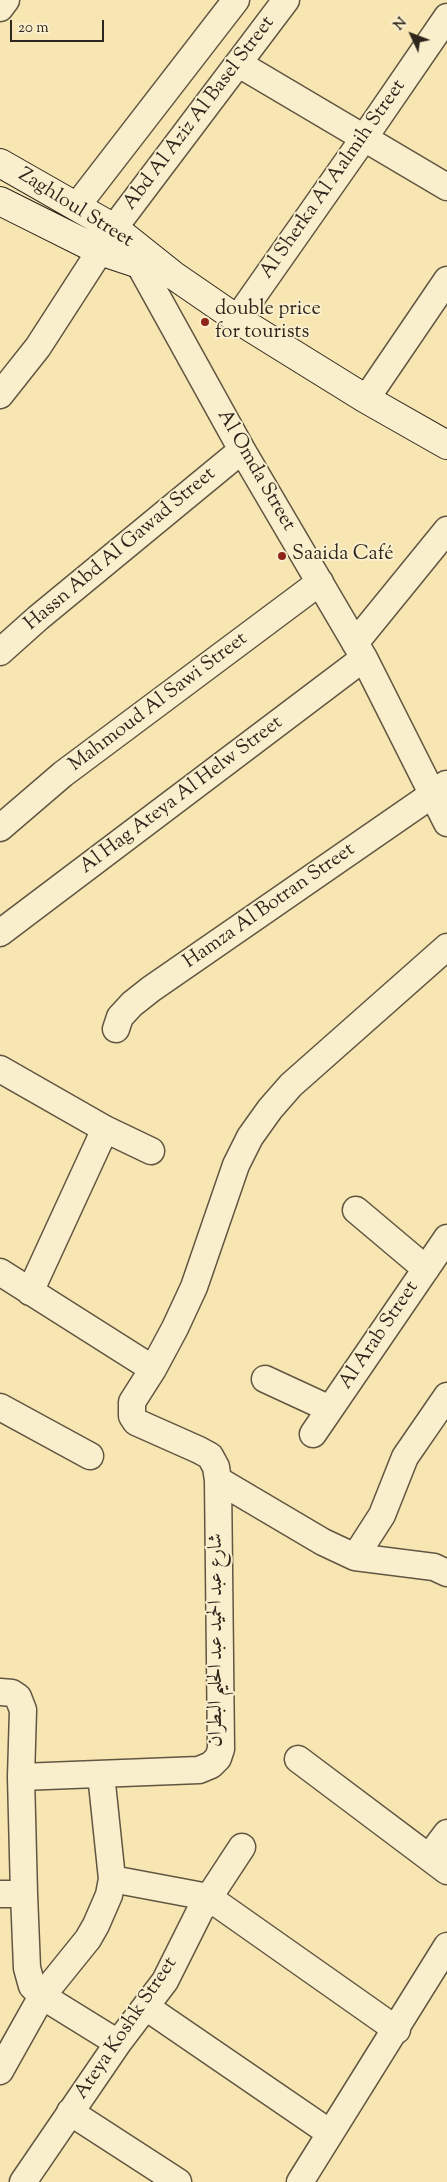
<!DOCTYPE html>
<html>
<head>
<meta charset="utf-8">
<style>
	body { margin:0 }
	#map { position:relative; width:447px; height:2182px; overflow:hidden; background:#f8e6b2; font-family:"Sorts Mill Goudy",serif }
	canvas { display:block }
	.north { position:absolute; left:387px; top:10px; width:50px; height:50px; -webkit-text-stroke:4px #faefcd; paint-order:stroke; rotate:313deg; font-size:14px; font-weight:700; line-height:20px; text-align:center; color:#2e261c }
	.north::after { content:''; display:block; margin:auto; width:18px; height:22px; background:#2e261c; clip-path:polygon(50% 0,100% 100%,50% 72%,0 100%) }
	.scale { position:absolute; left:10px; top:20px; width:94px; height:22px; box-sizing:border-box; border:2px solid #2e261c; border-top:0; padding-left:6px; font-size:15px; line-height:18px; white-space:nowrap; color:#2e261c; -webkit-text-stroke:4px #faefcd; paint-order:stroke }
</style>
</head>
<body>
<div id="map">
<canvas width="447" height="2182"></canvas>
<div class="north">N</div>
<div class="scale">20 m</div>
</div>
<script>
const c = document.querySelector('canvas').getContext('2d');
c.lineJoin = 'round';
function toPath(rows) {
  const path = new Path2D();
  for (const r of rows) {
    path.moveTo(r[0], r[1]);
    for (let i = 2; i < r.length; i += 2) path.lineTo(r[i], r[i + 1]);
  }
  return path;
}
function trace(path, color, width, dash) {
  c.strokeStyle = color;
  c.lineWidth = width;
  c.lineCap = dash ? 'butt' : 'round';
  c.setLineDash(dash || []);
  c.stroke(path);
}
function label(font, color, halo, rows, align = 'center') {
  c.font = font + ' "Sorts Mill Goudy",Amiri,serif';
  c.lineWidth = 4;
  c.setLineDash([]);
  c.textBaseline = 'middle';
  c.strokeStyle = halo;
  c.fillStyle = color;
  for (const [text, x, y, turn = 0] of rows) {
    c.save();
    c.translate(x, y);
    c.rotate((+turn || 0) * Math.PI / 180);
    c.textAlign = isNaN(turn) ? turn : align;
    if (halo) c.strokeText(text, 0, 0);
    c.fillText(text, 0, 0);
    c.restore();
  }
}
const street = toPath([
	[0,8,6,0],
	[239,64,447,187],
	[76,207,236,0],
	[114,228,286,0],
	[142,251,139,264,242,450,364,658,447,823],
	[237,319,364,138,447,17],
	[0,395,38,347,100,251],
	[366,399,447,280],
	[355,643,447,530],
	[0,652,38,618,242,450],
	[0,828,63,774,320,582],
	[0,933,364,658],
	[116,1029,120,1017,132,1004,151,989,433,794,446,784],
	[0,1069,105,1129,151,1151],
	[356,1210,426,1269],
	[0,1272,153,1369],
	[30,1292,105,1129],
	[265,1379,330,1409],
	[0,1407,90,1456],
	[313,1434,447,1238],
	[218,1480,323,1542,355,1557,434,1567,447,1573],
	[355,1557,382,1515,405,1457,447,1396],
	[0,1692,12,1693,18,1697,23,1710,21,1777,24,1894,27,1968,32,1986,42,1996,118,2043],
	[298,1759,447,1871],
	[21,1777,199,1770,211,1765,218,1758,221,1749,218,1480,216,1467,210,1456,199,1450,136,1422,132,1416,132,1402,153,1369,175,1328,194,1287,236,1165,250,1137,270,1109,291,1085,447,947],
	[429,1857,447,1833],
	[112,1879,208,1897,397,2030],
	[0,1894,24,1894],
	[146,2007,330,2133],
	[0,2071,42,1996,88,1939,96,1925,109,1895,112,1879,101,1774],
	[70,2112,178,2182],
	[23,2182,118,2043,165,1981,200,1911,242,1847],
	[300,2182,447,1946]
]);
const secondary = toPath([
	[0,163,114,228,173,275,237,319,366,399,447,445],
	[0,201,100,251,154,269]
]);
const markers = [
	[205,322,5,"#8f2418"],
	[282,556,5,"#8f2418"]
];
const streetNames = [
	["Abd Al Aziz Al Basel Street",200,114,-53],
	["Al Sherka Al Aalmih Street",334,180,-55],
	["Zaghloul Street",75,209,32],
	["Al Omda Street",255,471,60],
	["Hassn Abd Al Gawad Street",121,550,-40],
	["Mahmoud Al Sawi Street",159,703,-37],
	["Al Hag Ateya Al Helw Street",182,796,-37],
	["Hamza Al Botran Street",270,907,-35],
	["Al Arab Street",380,1336,-56],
	["شارع عبد الحميد عبد الحليم البطران",218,1640,-90],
	["Ateya Koshk Street",127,2029,-56]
];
const poiNames = [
	["double price",215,311],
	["for tourists",215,334],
	["Saaida Café",292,556]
];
trace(street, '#605642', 29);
trace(secondary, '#2e261c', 30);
trace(street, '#faefcd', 26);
trace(secondary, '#faefcd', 28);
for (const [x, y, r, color] of markers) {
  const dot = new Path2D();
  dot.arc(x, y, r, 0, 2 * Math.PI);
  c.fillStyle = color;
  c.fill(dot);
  trace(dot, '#faefcd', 2);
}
label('20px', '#2e261c', '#faefcd', streetNames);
label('20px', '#2e261c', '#faefcd', poiNames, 'left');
</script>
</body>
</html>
